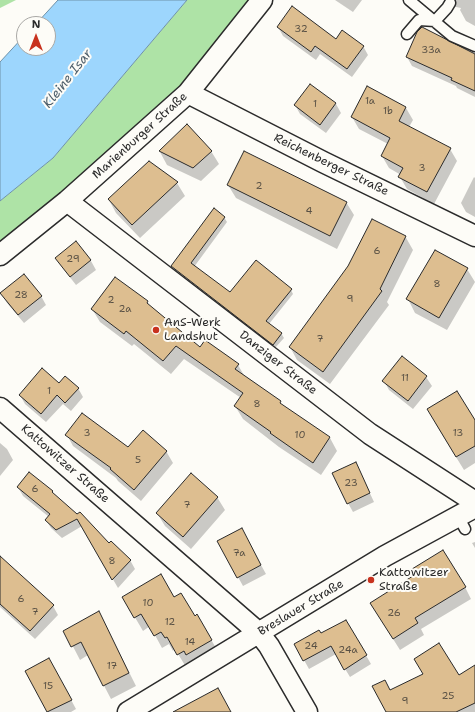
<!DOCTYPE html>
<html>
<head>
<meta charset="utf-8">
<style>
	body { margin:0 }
	#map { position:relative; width:475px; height:712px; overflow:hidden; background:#fdfcf7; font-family:"Shantell Sans",sans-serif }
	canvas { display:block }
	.north { position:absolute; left:16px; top:16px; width:40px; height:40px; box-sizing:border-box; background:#fdfcf7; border:1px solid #a9a8a5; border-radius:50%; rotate:0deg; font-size:11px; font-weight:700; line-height:16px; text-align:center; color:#2b2b2b }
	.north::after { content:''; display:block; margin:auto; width:14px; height:18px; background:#c8321e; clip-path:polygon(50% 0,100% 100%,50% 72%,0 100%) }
</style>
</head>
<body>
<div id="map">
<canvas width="475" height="712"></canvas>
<div class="north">N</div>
</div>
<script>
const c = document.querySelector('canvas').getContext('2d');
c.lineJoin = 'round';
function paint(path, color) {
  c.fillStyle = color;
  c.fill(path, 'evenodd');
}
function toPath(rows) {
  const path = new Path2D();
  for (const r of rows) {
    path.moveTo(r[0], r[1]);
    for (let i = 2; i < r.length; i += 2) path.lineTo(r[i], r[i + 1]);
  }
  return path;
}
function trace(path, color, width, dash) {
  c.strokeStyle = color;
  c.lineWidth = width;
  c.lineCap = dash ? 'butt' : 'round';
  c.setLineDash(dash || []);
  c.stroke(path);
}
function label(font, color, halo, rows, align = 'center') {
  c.font = font + ' "Shantell Sans",sans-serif';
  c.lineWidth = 4;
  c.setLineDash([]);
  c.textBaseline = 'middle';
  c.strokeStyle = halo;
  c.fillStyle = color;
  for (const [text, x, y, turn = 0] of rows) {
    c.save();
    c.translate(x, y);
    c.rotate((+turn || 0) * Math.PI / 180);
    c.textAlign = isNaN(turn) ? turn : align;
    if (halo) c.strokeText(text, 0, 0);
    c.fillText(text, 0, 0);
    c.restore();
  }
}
const green = toPath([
	[0,0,16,0,0,8],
	[187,0,262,0,188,93,0,255,0,201,53,158]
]);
const water = toPath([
	[58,0,187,0,53,158,0,201,0,62,24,36,24,48,48,48,48,24,36,24,58,0]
]);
const shadow = toPath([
	[335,0,362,0,353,12],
	[448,0,475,0,475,26,466,21,460,10,461,8,451,6],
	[278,27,363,46,368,55,352,77,320,54,316,60,283,36],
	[475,55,475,97,457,88,456,86,412,66,407,57],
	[368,88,406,108,413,120,409,127,450,149,457,161,434,204,407,189,400,177,401,175,389,168,382,156,388,144,359,129,352,117],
	[336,104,341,113,326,133,300,114,295,105],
	[187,126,211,151,219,164,201,181,167,165,160,152],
	[149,162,177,183,185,196,140,238,116,213,109,200],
	[474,177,475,178,475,217,466,212,461,203],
	[228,185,346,202,354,215,337,249,236,198],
	[224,217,227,222,194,267,230,293,291,290,293,294,269,324,281,333,284,338,275,348,175,271,172,267],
	[405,236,413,250,387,302,389,305,330,384,297,360,290,347],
	[76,243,91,261,96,270,76,285,62,267,56,258],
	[467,269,475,282,447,330,415,313,408,299],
	[2,294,41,296,46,305,24,323,7,303],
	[147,302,150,306,200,348,238,365,245,377,280,402,282,405,330,438,337,451,321,475,279,447,243,419,235,406,241,398,184,359,171,374,134,344,132,346,100,322,92,309],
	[426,377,432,386,413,409,389,390,384,381],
	[59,384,78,388,83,397,71,411,63,404,46,422,25,404,20,395],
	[475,422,475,463,464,470,435,423],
	[67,435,128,449,166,451,173,463,141,501,118,481,116,478,73,446],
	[0,443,7,449,13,460,0,476],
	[360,472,374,502,353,512,348,503],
	[30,473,52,492,109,545,130,560,135,569,118,588,82,526,62,538,51,528,46,520,49,517,23,496,18,487],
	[217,497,225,510,191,549,165,526,157,513],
	[246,538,266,574,243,586,238,577],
	[475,542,475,548,472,543],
	[0,557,53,606,58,615,35,639,0,607],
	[465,587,471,599,421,629,424,635,400,650,378,615],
	[123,597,194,617,197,616,219,653,186,667,175,649,173,651,169,644,162,648,150,626,143,631],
	[346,621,371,664,350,677,336,654,309,669,295,644,320,634],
	[106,626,136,686,111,699,88,655,80,660,65,631],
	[475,667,475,712,387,712,390,691,458,676],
	[54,668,76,709,71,712,48,712,26,672]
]);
const building = toPath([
	[292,6,336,39,342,30,364,46,347,69,315,46,311,52,277,27,292,6],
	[422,27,475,54,475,91,451,80,452,78,406,57,417,32,422,27],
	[310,84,336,103,320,125,294,105,310,84],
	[367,86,406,107,399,121,451,148,427,192,398,177,403,168,381,156,390,138,351,117,367,86],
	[187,124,212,151,193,168,159,151,187,124],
	[244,151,347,202,330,236,227,185,244,151],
	[149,161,178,182,132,225,108,199,149,161],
	[214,208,225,217,191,263,230,292,256,260,292,289,266,321,282,333,273,345,171,266,214,208],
	[372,219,406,236,380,289,382,291,323,372,289,347,348,266,372,219],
	[76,241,91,260,70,277,55,258,76,241],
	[435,250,468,268,439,318,406,299,435,250],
	[24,274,42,296,18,315,0,293,24,274],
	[115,277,148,301,147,303,200,347,205,340,239,364,235,369,281,401,280,403,330,437,313,463,270,433,271,432,234,406,243,393,176,346,163,361,126,331,124,334,91,309,115,277],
	[402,356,427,376,408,401,382,381,402,356],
	[42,368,59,383,65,376,79,388,65,403,57,395,41,414,19,395,42,368],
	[457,391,475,420,475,446,456,457,427,409,457,391],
	[82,413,128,447,143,430,167,451,134,490,110,469,111,468,65,435,82,413],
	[356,462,370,493,347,504,332,473,356,462],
	[29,472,53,491,52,492,77,514,80,512,109,543,111,541,131,560,112,580,77,519,56,530,45,520,50,514,17,487,29,472],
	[191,473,218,497,183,537,156,513,191,473],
	[242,528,261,565,237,578,217,541,242,528],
	[443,550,466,587,415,618,418,623,393,639,370,603,416,574,412,569,443,550],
	[0,556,54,605,30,631,0,604,0,556],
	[161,574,174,597,181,593,195,616,197,614,212,640,186,655,184,651,177,655,167,637,165,638,161,632,154,636,141,614,134,618,122,597,161,574],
	[99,611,129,673,103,686,81,642,71,647,63,631,99,611],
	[346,620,367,655,344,670,331,646,303,661,294,644,319,630,321,633,346,620],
	[439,643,459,675,475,665,475,703,456,712,386,712,372,686,385,680,390,690,423,674,414,659,439,643],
	[49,658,72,700,47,712,25,671,49,658],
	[218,688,231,712,173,712,218,688]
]);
const service = toPath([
	[409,0,452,36,475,46],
	[407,34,419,20,435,21,447,8,450,3],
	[458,516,465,529]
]);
const minor = toPath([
	[188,93,323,162,475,236],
	[67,201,370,434,475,502],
	[0,255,67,201,188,93,262,0],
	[0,408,259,633,269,646,307,712],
	[128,712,385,556,475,507]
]);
const markers = [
	[156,330,4,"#c8321e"],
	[371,580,4,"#c8321e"]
];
const numberNames = [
	["32",301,29],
	["33a",431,50],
	["1a",370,101],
	["1",315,104],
	["1b",388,111],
	["3",422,168],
	["2",259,186],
	["4",309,211],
	["6",377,251],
	["29",73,259],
	["8",437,284],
	["28",21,295],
	["9",350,299],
	["2",111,300],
	["2a",125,309],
	["7",320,339],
	["11",405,378],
	["1",49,391],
	["8",257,404],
	["3",87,433],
	["13",458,433],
	["10",300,435],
	["5",138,460],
	["23",351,483],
	["6",35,489],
	["7",187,505],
	["7a",239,553],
	["8",112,561],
	["6",21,599],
	["10",148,603],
	["7",35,612],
	["26",394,613],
	["12",170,622],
	["14",190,642],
	["24",311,646],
	["24a",348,650],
	["17",112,666],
	["15",48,686],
	["25",448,696],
	["9",405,701]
];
const streetNames = [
	["Marienburger Straße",140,136,-42],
	["Reichenberger Straße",331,165,26],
	["Danziger Straße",278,363,38],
	["Kattowitzer Straße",65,464,41],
	["Breslauer Straße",301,608,-31]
];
const poiNames = [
	["AnS-Werk",164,323],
	["Landshut",164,337],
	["Kattowitzer",379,573],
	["Straße",379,587]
];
const waterNames = [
	["Kleine Isar",68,79,-52]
];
paint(green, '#aee3a6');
paint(water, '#9dd6fd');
trace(water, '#6f92a9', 1);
paint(shadow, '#0003');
paint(building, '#ddbe90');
trace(building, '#2b2b2b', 1);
trace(service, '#2b2b2b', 13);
trace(minor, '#2b2b2b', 23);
trace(service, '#fdfcf7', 10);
trace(minor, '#fdfcf7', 20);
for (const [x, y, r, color] of markers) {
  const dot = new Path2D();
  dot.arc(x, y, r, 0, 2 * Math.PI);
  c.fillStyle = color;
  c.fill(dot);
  trace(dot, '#fdfcf7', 1.5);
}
label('10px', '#585044', null, numberNames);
label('12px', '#2b2b2b', '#fdfcf7', streetNames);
label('12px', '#2b2b2b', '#fdfcf7', poiNames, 'left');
label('italic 13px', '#4d5e6a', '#fdfcf7', waterNames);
</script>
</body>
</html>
